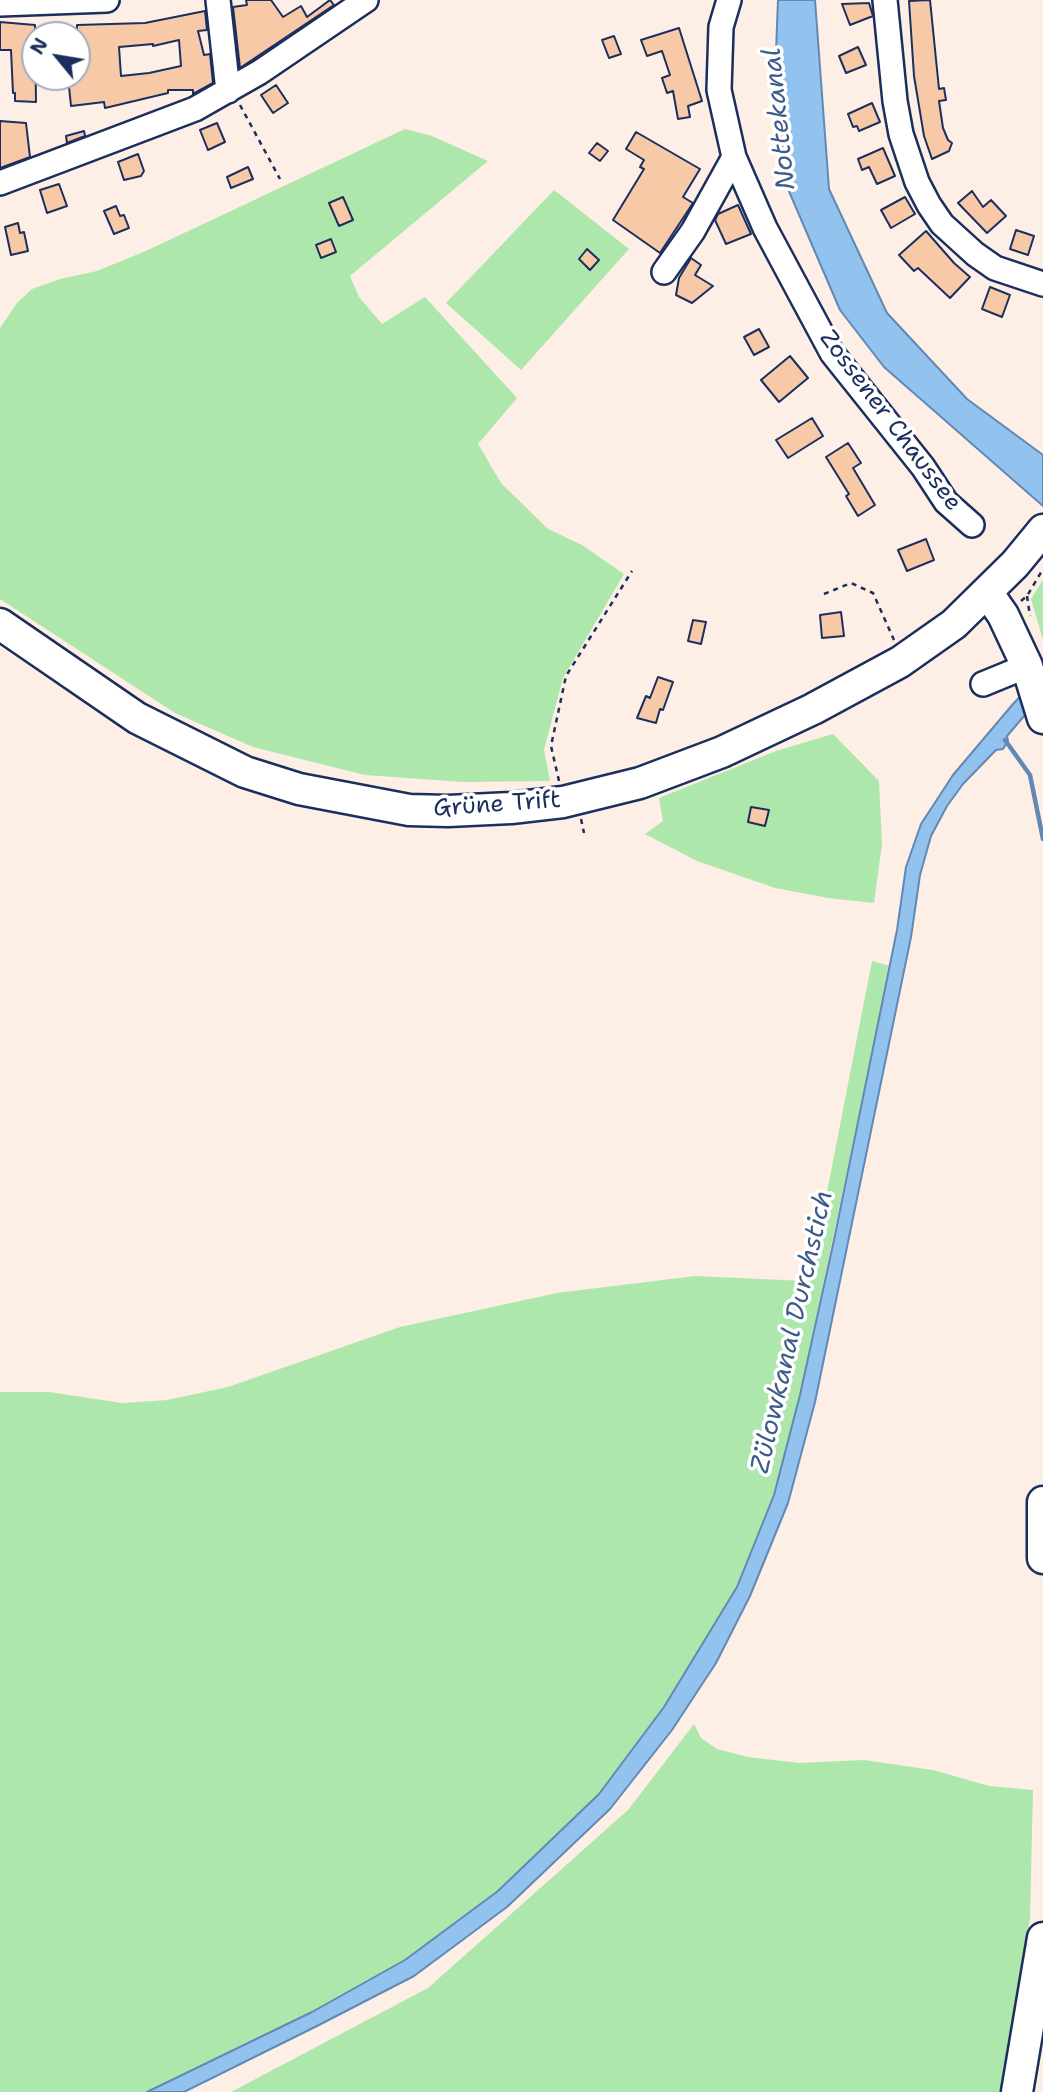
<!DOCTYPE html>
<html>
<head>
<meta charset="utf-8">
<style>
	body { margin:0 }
	#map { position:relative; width:1043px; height:2092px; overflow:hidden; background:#fdefe5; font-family:"Shantell Sans",sans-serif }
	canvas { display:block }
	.north { position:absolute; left:21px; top:21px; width:70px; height:70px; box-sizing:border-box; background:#fff; border:2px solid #a4acbf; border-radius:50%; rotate:300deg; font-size:19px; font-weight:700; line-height:28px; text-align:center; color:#1b2f5e }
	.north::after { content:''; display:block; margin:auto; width:24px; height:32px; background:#1b2f5e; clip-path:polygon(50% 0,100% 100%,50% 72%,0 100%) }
</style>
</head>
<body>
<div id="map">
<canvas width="1043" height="2092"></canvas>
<div class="north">N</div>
</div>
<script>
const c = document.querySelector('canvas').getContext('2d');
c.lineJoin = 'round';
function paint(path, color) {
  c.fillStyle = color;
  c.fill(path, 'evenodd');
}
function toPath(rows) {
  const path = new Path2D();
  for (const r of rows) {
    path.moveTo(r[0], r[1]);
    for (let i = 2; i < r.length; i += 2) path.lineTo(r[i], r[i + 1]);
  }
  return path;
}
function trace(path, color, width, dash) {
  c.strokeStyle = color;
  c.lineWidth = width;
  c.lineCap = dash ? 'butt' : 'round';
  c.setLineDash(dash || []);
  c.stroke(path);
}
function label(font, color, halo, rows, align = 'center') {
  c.font = font + ' "Shantell Sans",sans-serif';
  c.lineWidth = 7;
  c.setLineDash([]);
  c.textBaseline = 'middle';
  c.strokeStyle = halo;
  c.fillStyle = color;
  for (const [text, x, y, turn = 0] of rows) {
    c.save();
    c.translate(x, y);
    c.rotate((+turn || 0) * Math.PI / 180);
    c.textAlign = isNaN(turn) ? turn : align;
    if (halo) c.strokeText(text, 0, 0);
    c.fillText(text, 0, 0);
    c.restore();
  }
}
const green = toPath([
	[405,129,432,136,488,161,350,276,359,297,382,324,425,297,517,398,478,444,501,483,548,529,582,545,624,574,563,678,544,750,550,781,463,782,365,775,253,747,175,713,0,599,0,328,17,303,32,289,60,279,97,271,148,250],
	[554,190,629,249,521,370,446,303],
	[1043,580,1043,640,1031,599],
	[833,734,879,781,882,844,874,903,828,898,775,888,697,861,645,834,663,821,659,798,776,751],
	[872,961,890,966,800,1395,774,1495,737,1587,664,1707,599,1793,498,1891,405,1960,312,2012,147,2092,0,2092,0,1392,49,1392,122,1403,167,1400,228,1387,400,1327,557,1293,695,1276,805,1281,811,1274],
	[694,1724,701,1738,717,1749,748,1757,799,1763,864,1760,933,1770,989,1786,1033,1790,1030,1919,1002,2092,231,2092,428,1988,628,1810]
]);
const water = toPath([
	[778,0,815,0,829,189,887,313,967,399,1043,455,1043,506,884,367,840,310,788,189,786,179,775,78,778,0],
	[1043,672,1043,694,1007,736,1008,741,1003,749,996,750,963,784,947,806,931,836,920,875,911,937,815,1402,788,1503,750,1596,716,1663,672,1730,610,1809,507,1907,414,1976,317,2026,184,2092,147,2092,312,2012,405,1960,498,1891,599,1794,664,1707,737,1587,774,1495,800,1395,834,1240,897,930,906,867,921,824,953,775,1013,704,1043,672]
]);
const stream = toPath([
	[1005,740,1030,775,1043,839]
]);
const building = toPath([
	[246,0,271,0,283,17,301,6,307,17,330,0,334,5,240,68,233,7,247,5,246,0],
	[930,0,939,89,944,88,946,100,939,101,943,128,948,140,952,143,949,151,932,159,924,136,914,76,909,1,930,0],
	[869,3,873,16,850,25,842,4,869,3],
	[205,11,207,30,198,31,204,55,210,54,213,83,193,94,193,90,168,90,168,93,105,108,104,102,71,106,68,77,77,77,77,25,145,23,205,11],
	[179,40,181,66,149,73,121,76,119,47,153,44,153,46,179,40],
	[0,22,35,25,36,102,15,101,15,93,13,93,11,50,0,50,0,22],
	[679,28,702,101,688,106,690,117,678,119,673,91,667,93,662,78,670,75,662,51,647,56,641,40,679,28],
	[614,36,621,54,609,58,602,40,614,36],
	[858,47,866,65,846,73,839,56,858,47],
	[276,85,288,103,273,113,261,95,276,85],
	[872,103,880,122,859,131,857,126,853,127,848,114,872,103],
	[0,121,26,123,30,157,0,168,0,121],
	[217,123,225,142,208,150,200,130,217,123],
	[84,131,85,136,67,143,66,136,84,131],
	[636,132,700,169,683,197,693,203,660,253,613,220,644,169,640,167,644,160,626,149,636,132],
	[597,143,608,151,600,161,589,153,597,143],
	[883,148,895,176,877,184,869,167,862,170,858,159,883,148],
	[138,154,144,171,141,176,124,180,118,162,138,154],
	[248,167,253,179,231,188,227,177,248,167],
	[59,184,67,206,47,213,40,190,59,184],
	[972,191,983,207,991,200,1006,216,987,233,958,203,972,191],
	[343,197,353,220,339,226,329,203,343,197],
	[905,197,915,214,891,228,881,210,905,197],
	[738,205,751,234,726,244,715,220,718,214,738,205],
	[116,206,120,216,124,215,129,228,114,234,104,211,116,206],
	[18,223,20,233,24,232,28,251,11,255,5,227,18,223],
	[1016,230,1034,236,1028,255,1010,249,1016,230],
	[926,231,954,263,970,277,950,298,918,268,914,271,899,255,926,231],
	[331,239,336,252,321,258,316,245,331,239],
	[587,249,599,260,590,270,579,259,587,249],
	[691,258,701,265,695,275,713,286,692,303,676,295,679,278,691,258],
	[990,287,1010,295,1002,317,982,309,990,287],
	[759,329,769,347,754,355,744,337,759,329],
	[790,356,808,378,779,402,761,380,790,356],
	[812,418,823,436,788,458,776,440,812,418],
	[848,443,861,463,853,468,875,505,858,516,846,496,849,494,826,457,848,443],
	[926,539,934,560,907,571,898,550,926,539],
	[841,612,844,636,822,638,820,615,841,612],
	[693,620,706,622,701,644,688,641,693,620],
	[658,677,673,682,663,710,660,709,656,723,637,718,646,696,650,698,658,677],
	[751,807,769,810,765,826,748,822,751,807]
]);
const path = toPath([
	[240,105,280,179],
	[824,594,851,583,873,593,894,640],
	[1027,596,1030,616],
	[1021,601,1027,596,1043,569],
	[559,781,551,746,566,676,632,571],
	[581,819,584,833]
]);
const minor = toPath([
	[218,0,228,91],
	[729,0,721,27,719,90,734,157,765,228,832,353,923,467,946,502,972,525],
	[885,0,895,101,901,134,917,182,929,205,942,224,975,254,995,268,1043,284],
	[0,4,107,0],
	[0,183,195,109,260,72,366,0],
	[664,272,693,231,734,157],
	[983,684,1027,666]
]);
const major = toPath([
	[987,592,1003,615,1027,666,1043,718],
	[0,624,137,718,245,772,299,789,409,810,448,811,511,808,563,802,640,783,722,752,813,709,900,662,954,624,1015,564,1043,530],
	[1043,1502,1043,1558],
	[1017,2092,1043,1938]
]);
const streetNames = [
	["Zossener Chaussee",890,421,53],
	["Grüne Trift",497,805,-4]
];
const waterNames = [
	["Nottekanal",780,119,-96],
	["Zülowkanal Durchstich",793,1332,-77]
];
paint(green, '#aee7ab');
paint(water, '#91c3ee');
trace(water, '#6288b4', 2);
trace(stream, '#6288b4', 4.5);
paint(building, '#f8c9a7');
trace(building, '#1b2f5e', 2);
trace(minor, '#1b2f5e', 28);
trace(major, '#1b2f5e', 35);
trace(path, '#1b2f5e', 2.5, [5, 5]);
trace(minor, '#fff', 23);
trace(major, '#fff', 30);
label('24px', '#1b2f5e', '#fff', streetNames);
label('italic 26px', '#3e5b89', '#fff', waterNames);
</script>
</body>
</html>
